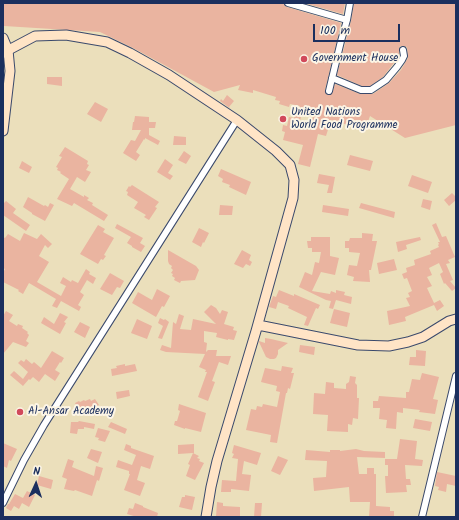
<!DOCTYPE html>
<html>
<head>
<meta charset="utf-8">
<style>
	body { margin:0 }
	#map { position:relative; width:459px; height:520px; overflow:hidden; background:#ebdfbb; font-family:Kalam,sans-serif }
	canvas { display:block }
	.frame { position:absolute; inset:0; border:4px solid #1b2f5e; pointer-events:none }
	.north { position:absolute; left:16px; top:464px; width:40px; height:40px; -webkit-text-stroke:3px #fcf5e5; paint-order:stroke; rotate:3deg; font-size:11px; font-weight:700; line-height:16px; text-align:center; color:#1b2f5e }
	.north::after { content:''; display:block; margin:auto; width:14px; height:18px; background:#1b2f5e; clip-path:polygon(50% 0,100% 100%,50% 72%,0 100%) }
	.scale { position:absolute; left:313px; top:24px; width:87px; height:18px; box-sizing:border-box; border:2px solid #1b2f5e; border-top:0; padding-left:5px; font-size:12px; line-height:14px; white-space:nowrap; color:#1b2f5e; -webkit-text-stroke:3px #fcf5e5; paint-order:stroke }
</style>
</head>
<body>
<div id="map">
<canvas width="459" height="520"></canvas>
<div class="frame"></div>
<div class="north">N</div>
<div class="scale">100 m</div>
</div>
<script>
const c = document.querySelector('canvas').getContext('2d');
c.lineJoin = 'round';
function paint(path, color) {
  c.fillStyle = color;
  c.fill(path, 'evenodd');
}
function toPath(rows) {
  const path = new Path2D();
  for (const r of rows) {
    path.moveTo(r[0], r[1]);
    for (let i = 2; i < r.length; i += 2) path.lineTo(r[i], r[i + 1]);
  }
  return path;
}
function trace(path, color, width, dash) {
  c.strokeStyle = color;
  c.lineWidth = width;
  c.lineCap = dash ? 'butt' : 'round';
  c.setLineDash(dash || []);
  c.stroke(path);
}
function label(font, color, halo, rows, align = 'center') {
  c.font = font + ' Kalam,sans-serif';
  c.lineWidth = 4;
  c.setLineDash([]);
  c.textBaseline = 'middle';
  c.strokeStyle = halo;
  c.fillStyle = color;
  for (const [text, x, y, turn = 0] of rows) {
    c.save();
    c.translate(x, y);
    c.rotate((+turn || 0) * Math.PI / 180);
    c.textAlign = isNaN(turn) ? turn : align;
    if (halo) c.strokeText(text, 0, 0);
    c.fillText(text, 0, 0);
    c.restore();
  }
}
const building = toPath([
	[3,3,284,3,285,6,287,7,341,23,325,90,326,94,328,95,332,94,335,84,360,94,373,94,389,83,401,70,408,58,407,47,404,46,400,46,399,49,399,55,393,64,383,77,370,86,362,86,337,75,351,21,354,3,456,3,456,125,405,138,370,116,365,130,331,120,326,136,318,134,310,167,298,164,303,145,283,140,285,132,282,131,283,125,287,126,289,117,294,118,295,115,301,117,300,121,311,124,314,113,299,109,300,106,290,104,289,107,279,104,280,101,275,100,276,97,253,90,253,93,238,90,240,85,214,92,133,48,100,32,4,26,3,23],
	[304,3,345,3,343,14],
	[47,77,62,77,62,86,47,84],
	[227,95,234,101,229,107,231,109,220,101,221,99,223,101],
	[95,102,108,109,101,122,87,114],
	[135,116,149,117,149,122,156,122,155,128,149,128,149,135,160,141,158,145,145,138,145,140,144,139,136,152,140,155,136,161,123,153,131,140,135,141,141,130,132,130,133,122,134,122],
	[174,136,186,137,186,145,173,145],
	[65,147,88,161,87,164,89,165,86,170,91,172,85,182,77,177,70,189,84,197,84,195,89,198,87,200,93,203,92,205,108,215,104,221,74,203,72,206,57,199,69,179,60,173,61,172,57,170,58,168,56,167,62,157,59,156],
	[184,151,191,156,186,164,178,160],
	[350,155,373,161,370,171,347,165],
	[165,159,173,165,168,173,173,176,170,180,157,172],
	[22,161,32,167,29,173,19,168],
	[221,169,251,182,246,195,229,187,230,185,222,182,223,179,218,176],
	[319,174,335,177,332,193,327,193,329,185,317,183],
	[412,175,432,182,428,193,408,186],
	[132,185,159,202,155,207,157,208,149,220,144,217,146,215,134,208,138,202,127,195,128,192,126,191,129,186,130,187],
	[452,193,456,197,456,200,449,206,444,200],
	[28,197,44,206,45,205,48,207,50,203,54,205,45,221,32,214,32,213,23,207],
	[423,199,432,201,430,210,421,207],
	[6,201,16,209,13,213,30,225,26,231,3,215,3,204],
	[361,203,395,212,394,218,359,208],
	[220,205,233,206,232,215,219,215],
	[323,205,349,209,348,216,322,212],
	[436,223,442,237,446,236,455,257,448,260,450,263,446,264,453,280,450,281,456,288,452,291,445,283,444,284,440,274,443,272,439,263,429,268,432,275,427,277,432,286,427,288,434,303,440,300,444,306,437,311,434,305,405,317,406,321,389,325,387,311,410,306,406,298,410,297,408,293,412,291,407,278,404,279,402,274,407,272,406,268,415,265,414,260,431,254,430,251,439,247,438,245,439,244,438,242,440,242,432,225],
	[117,224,143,238,140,243,145,246,141,252,132,247,132,246,127,243,131,237,115,228],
	[98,225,105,229,103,232,114,238,104,255,106,256,103,260,101,259,98,264,80,254],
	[199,228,209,233,204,243,203,242,201,247,192,242],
	[24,233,37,239,41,234,52,244,48,248,45,245,39,256,49,262,37,282,61,296,66,286,60,283,63,277,71,282,72,280,78,283,86,269,90,272,89,274,96,278,93,284,87,280,80,292,84,295,78,305,81,307,79,311,61,301,57,308,52,306,56,299,29,283,23,294,18,291,19,290,3,282,3,273,5,269,3,268,3,237,5,238,8,234,20,241],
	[362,233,373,234,372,241,377,241,371,270,369,270,370,282,353,281,354,277,347,275,349,265,357,266,360,253,349,252,349,248,345,248,345,241,349,241,350,238,362,238],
	[311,237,330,237,330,256,339,258,335,275,321,272,312,291,330,294,331,291,336,293,336,290,345,292,344,295,352,297,351,304,336,300,333,309,329,308,331,301,326,300,299,287,305,272,312,275,315,262,319,263,321,252,312,252,312,248,308,248,307,241,311,241],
	[420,237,421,240,406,245,407,249,398,252,396,242],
	[168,250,196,266,199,270,195,280,181,281,180,283,174,280,175,278,172,276,173,274,171,273,173,270,171,268,172,266,169,264,168,261],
	[242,250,251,255,249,260,252,262,250,266,246,264,243,268,234,264],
	[394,259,397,270,379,274,377,263],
	[110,273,124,281,120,288,117,287,112,295,100,289],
	[157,289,170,296,164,307,162,306,156,317,132,303,138,292,152,300],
	[279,290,294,296,294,294,320,305,318,309,316,308,308,326,304,325,307,317,288,308,289,306,278,302,276,309,269,307,273,296,276,297],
	[211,305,216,308,220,314,222,310,228,312,224,324,234,327,233,330,237,331,234,340,228,339,228,340,216,337,217,333,204,331,204,342,207,343,206,352,208,350,217,350,216,356,231,356,228,365,219,362,212,381,215,382,208,401,198,397,207,372,205,372,206,370,199,367,205,354,166,352,160,350,162,345,171,348,173,322,176,324,179,314,184,316,180,329,191,330,193,319,216,324,204,312],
	[334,309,350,313,347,327,330,323],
	[6,311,13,315,9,321,17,326,18,324,23,326,22,328,28,332,27,333,29,335,26,341,29,343,26,347,13,342,3,354,3,316],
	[60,313,68,317,64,322,66,323,60,334,41,323,44,317,54,324],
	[160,318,164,320,165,319,169,322,162,339,158,338,163,326,158,323],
	[137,319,152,326,147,339,131,333],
	[80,322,90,327,85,338,74,332],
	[265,338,271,339,288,343,278,350,278,354,276,358,274,359,270,359,266,357,259,342,259,341,265,343],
	[300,345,315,347,314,355,299,352],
	[416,350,426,351,425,366,409,365,410,357,416,357],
	[52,351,64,358,61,363,60,362,55,370,60,373,55,381,45,374,39,382,33,377,30,380,29,379,23,386,10,375,14,371,23,379,28,372,18,363,21,360,24,362,26,359,32,364,34,362,41,368],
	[125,364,125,366,135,364,137,371,112,376,111,369,117,368,116,366],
	[282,366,293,368,291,373,294,373,290,389,288,388,287,393,286,393,277,443,270,442,271,435,246,430,251,409,256,410,257,406,262,407,263,404,277,407,280,392,276,391,277,386,261,382,265,368,281,371],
	[422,373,439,377,433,399,438,400,435,414,419,412,420,410,403,408,403,413,397,412,396,429,386,428,387,420,379,419,380,408,373,408,373,401,378,401,379,396,406,398,406,392,409,392,412,379,420,380],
	[350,376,356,377,355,383,357,385,357,398,359,398,358,419,353,418,352,425,348,424,348,432,327,431,328,415,313,414,314,393,325,394,326,382,334,383,334,388,346,389,346,384,349,382],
	[129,390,130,396,117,399,116,392],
	[90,399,91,401,95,399,99,405,80,413,75,403,79,401,80,402,84,400,85,401],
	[179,404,206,413,201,432,185,428,185,429,174,425,175,421,177,421,180,411,178,410],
	[415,419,432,422,430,431,413,428],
	[79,421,95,424,94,429,84,427,84,429,78,429,77,434,70,433,71,422,78,422],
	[111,422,127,429,125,434,108,427],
	[98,428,110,431,105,442,98,440,99,438,95,437],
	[400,439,417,441,415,459,423,460,422,466,405,465,406,479,410,479,411,485,406,485,407,492,386,493,385,476,388,476,388,465,385,465,385,459,397,459],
	[3,443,17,449,11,461,9,460,7,468,3,466],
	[126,444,131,446,131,448,154,456,150,469,141,466,137,480,145,483,140,496,124,490,130,474,129,474,129,471,116,467,118,460,132,465,136,455,124,450],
	[194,444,194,453,193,453,199,456,197,458,200,459,199,461,204,463,195,480,186,476,190,465,188,464,193,453,178,454,178,445],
	[234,445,261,453,257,465,244,461,242,474,251,475,249,491,231,489,231,492,221,492,222,480,236,481,238,459,232,458,234,454,232,453],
	[91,449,102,452,98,463,87,458],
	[356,449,364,451,385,452,385,458,357,457,359,474,367,474,367,468,374,468,374,474,376,474,376,506,390,507,390,511,394,511,394,517,369,517,370,502,350,502,349,487,314,491,313,478,326,477,327,461,305,460,306,450,330,452,330,450,340,450,340,451],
	[278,456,288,460,280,475,271,471],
	[68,459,74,461,72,467,94,476,96,466,103,468,99,481,97,480,92,496,75,490,74,491,64,489,67,479,62,477],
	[437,472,456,476,456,486,447,484,446,492,438,490,439,487,435,486],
	[39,476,53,480,51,489,37,485],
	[27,491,35,495,29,507,22,503,19,509,14,506,11,511,6,508,8,504,9,504,15,494,23,498],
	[185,495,195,497,192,510,179,507,182,497,185,497],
	[217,502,223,503,223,506,240,507,240,517,216,517],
	[135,503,143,506,143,507,158,513,157,517,137,517,127,514,129,508,133,509],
	[255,503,262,503,261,517,254,517]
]);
const street = toPath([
	[288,3,347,20],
	[332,78,361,90,371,90,386,80,397,67,402,60,404,56,403,50],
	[329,91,341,41,347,20,350,3],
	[3,503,24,460,44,425,237,120],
	[422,517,456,376]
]);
const secondary = toPath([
	[3,38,8,50,10,71,3,131],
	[3,53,35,36,66,35,107,42,130,53,169,75,237,120,276,151,290,165,294,180,293,198,256,331,217,461,211,487,206,517],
	[258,325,358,345,389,346,408,342,423,337,449,321,456,319]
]);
const markers = [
	[304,59,4,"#d1495b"],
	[283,119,4,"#d1495b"],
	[20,412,4,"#d1495b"]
];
const poiNames = [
	["Government House",312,59],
	["United Nations",291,113],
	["World Food Programme",291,126],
	["Al-Ansar Academy",28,412]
];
paint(building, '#eab4a0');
trace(street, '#3a496c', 8);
trace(secondary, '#3a496c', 11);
trace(street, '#fff', 6);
trace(secondary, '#ffe4c6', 9);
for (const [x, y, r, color] of markers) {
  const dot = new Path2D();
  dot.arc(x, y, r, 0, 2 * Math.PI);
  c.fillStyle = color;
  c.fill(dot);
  trace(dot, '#fcf5e5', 1.5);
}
label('11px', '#1b2f5e', '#fcf5e5', poiNames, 'left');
</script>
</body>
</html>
